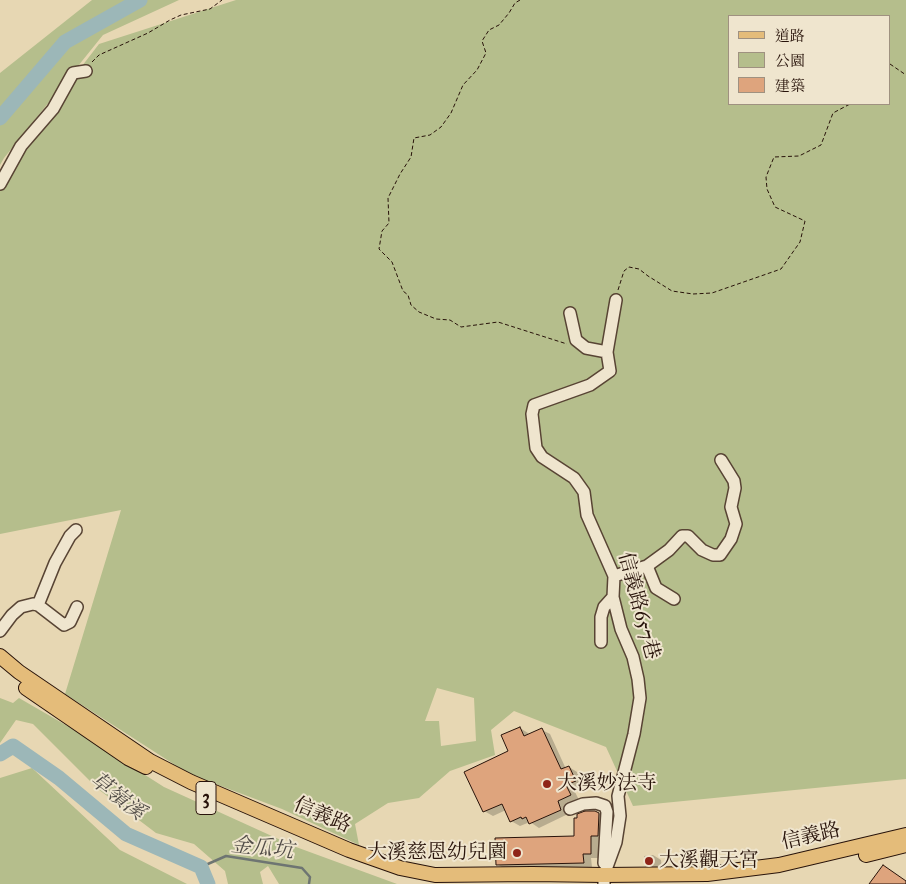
<!DOCTYPE html>
<html>
<head>
<meta charset="utf-8">
<style>
	body { margin:0 }
	#map { position:relative; width:906px; height:884px; overflow:hidden; background:#e7d7b3; font-family:"IM FELL Great Primer","Noto Serif TC",serif }
	canvas { display:block }
	.legend { position:absolute; left:728px; top:15px; width:162px; height:90px; box-sizing:border-box; background:#efe5ce; border:1px solid #9f9180; margin:0; padding:6px 9px; list-style:none; font-size:15px; color:#28130a }
	.legend li { display:flex; align-items:center; gap:10px; height:25px }
	.legend b { width:25px; border:1px solid #9f9180 }
</style>
</head>
<body>
<div id="map">
<canvas width="906" height="884"></canvas>
<ul class="legend">
<li><b style="height:6px;background:#e4bc7a"></b>道路</li>
<li><b style="height:14px;background:#b5be8c"></b>公園</li>
<li><b style="height:14px;background:#dea47d"></b>建築</li>
</ul>
</div>
<script>
const c = document.querySelector('canvas').getContext('2d');
c.lineJoin = 'round';
function paint(path, color) {
  c.fillStyle = color;
  c.fill(path, 'evenodd');
}
function toPath(rows) {
  const path = new Path2D();
  for (const r of rows) {
    path.moveTo(r[0], r[1]);
    for (let i = 2; i < r.length; i += 2) path.lineTo(r[i], r[i + 1]);
  }
  return path;
}
function trace(path, color, width, dash) {
  c.strokeStyle = color;
  c.lineWidth = width;
  c.lineCap = dash ? 'butt' : 'round';
  c.setLineDash(dash || []);
  c.stroke(path);
}
function label(font, color, halo, rows, align = 'center') {
  c.font = font + ' "IM FELL Great Primer","Noto Serif TC",serif';
  c.lineWidth = 4;
  c.setLineDash([]);
  c.textBaseline = 'middle';
  c.strokeStyle = halo;
  c.fillStyle = color;
  for (const [text, x, y, turn = 0] of rows) {
    c.save();
    c.translate(x, y);
    c.rotate((+turn || 0) * Math.PI / 180);
    c.textAlign = isNaN(turn) ? turn : align;
    if (halo) c.strokeText(text, 0, 0);
    c.fillText(text, 0, 0);
    c.restore();
  }
}
const green = toPath([
	[92,0,179,0,103,35,4,158,0,165,0,73],
	[236,0,906,0,906,779,633,806,606,747,514,711,491,730,495,755,450,771,419,798,388,803,355,824,359,845,282,809,189,774,65,694,121,510,0,534,0,188,14,154,99,44],
	[730,16,890,16,890,104,730,104],
	[437,688,474,698,476,741,441,746,439,721,425,721],
	[0,698,13,703,19,698,76,731,164,787,296,847,397,884,279,884,268,866,260,872,263,884,228,884,225,871,194,844,156,833,98,789,33,724,16,720,0,743],
	[32,768,120,850,187,884,0,884,0,778]
]);
const shadow = toPath([
	[520,728,528,733,529,735,542,730,550,734,566,769,569,767,577,772,583,786,574,790,579,800,568,814,539,828,530,822,520,826,511,821,506,810,493,816,484,811],
	[598,813,606,818,606,840,599,840,599,858,591,858,592,867,505,869,497,864,575,837],
	[653,855,661,860,662,870,654,870,645,865,644,856]
]);
const stream = toPath([
	[201,867,226,856,302,868,310,877,309,884]
]);
const river = toPath([
	[0,118,65,42,140,0],
	[0,754,13,746,59,778,126,834,201,867,208,884]
]);
const building = toPath([
	[520,727,524,736,542,728,561,769,569,766,576,781,566,785,571,795,558,801,561,810,529,824,526,817,522,819,521,817,510,822,502,804,483,812,464,772,508,751,501,735,520,727],
	[585,811,595,811,599,813,598,836,591,836,591,854,583,854,584,863,496,865,495,838,574,836,574,818,577,818,577,814,585,811],
	[883,865,906,881,906,884,869,884,883,865]
]);
const path = toPath([
	[520,0,515,3,509,13,499,25,489,30,482,41,486,53,477,70,463,85,451,113,441,127,430,135,414,138,411,157,400,174,388,198,389,223,382,231,379,249,392,262,403,291,408,295,411,305,419,312,436,319,450,320,461,327,498,322,567,344],
	[92,62,99,55,148,33,170,20,181,15,210,9,222,0],
	[890,64,906,75],
	[618,290,624,271,629,267,639,269,648,276,672,291,693,294,712,293,781,269,800,242,805,221,775,207,767,189,766,177,774,157,799,156,821,145,833,113,850,104],
	[710,851,711,862]
]);
const minor = toPath([
	[0,184,21,146,53,109,73,73,86,71],
	[570,313,576,340,586,348,607,352,610,371,590,385,534,405,532,414,536,448,542,457,574,478,584,492,587,515,614,576,613,597,621,629,633,657,638,679,640,698,634,734,618,796,620,816,616,842,604,875,604,884],
	[607,352,616,300],
	[647,566,656,588,674,599],
	[614,576,647,566,669,550,682,536,688,536,702,550,713,555,720,555,731,539,736,524,731,507,735,488,734,481,721,460],
	[38,605,55,563,70,536,76,530],
	[0,631,12,615,21,607,33,604,38,605,64,625,70,622,77,607],
	[601,642,601,617,604,607,613,597],
	[570,809,583,804,596,803,605,806,607,812,604,863]
]);
const major = toPath([
	[0,656,19,672,150,761,191,782,349,850,400,868,435,875,532,874,604,875,707,874,779,865,906,835],
	[26,688,128,758,146,767],
	[866,855,906,845]
]);
const markers = [
	[547,784,5,"#8f2418"],
	[517,853,5,"#8f2418"],
	[649,861,5,"#8f2418"]
];
const shields = [
	[206,798,20]
];
const shieldNames = [
	["3",206,798]
];
const streetNames = [
	["信義路657巷",638,606,75],
	["信義路",322,816,23],
	["信義路",811,837,-13]
];
const poiNames = [
	["大溪妙法寺",557,784],
	["大溪慈恩幼兒園",507,853,"right"],
	["大溪觀天宮",659,861]
];
const waterNames = [
	["草嶺溪",117,797,38],
	["金瓜坑",262,849,6]
];
paint(green, '#b5be8c');
paint(shadow, '#0003');
trace(stream, '#6e7572', 2.5);
trace(river, '#9cb7b8', 15);
paint(building, '#dea47d');
trace(building, '#28130a', 1);
trace(minor, '#584434', 14);
trace(major, '#28130a', 16);
trace(path, '#28130a', 1, [4, 2.5]);
trace(minor, '#efe5ce', 11);
trace(major, '#e4bc7a', 14);
for (const [x, y, r, color] of markers) {
  const dot = new Path2D();
  dot.arc(x, y, r, 0, 2 * Math.PI);
  c.fillStyle = color;
  c.fill(dot);
  trace(dot, '#efe5ce', 2);
}
for (const [x, y, w] of shields) {
  const box = new Path2D();
  box.roundRect(x - w / 2, y - 16.5, w, 33, 4);
  c.fillStyle = '#efe5ce';
  c.fill(box);
  trace(box, '#28130a', 1);
}
label('bold 19px', '#28130a', null, shieldNames);
label('20px', '#28130a', '#efe5ce', streetNames);
label('20px', '#28130a', '#efe5ce', poiNames, 'left');
label('italic 21px', '#514c47', '#efe5ce', waterNames);
</script>
</body>
</html>
